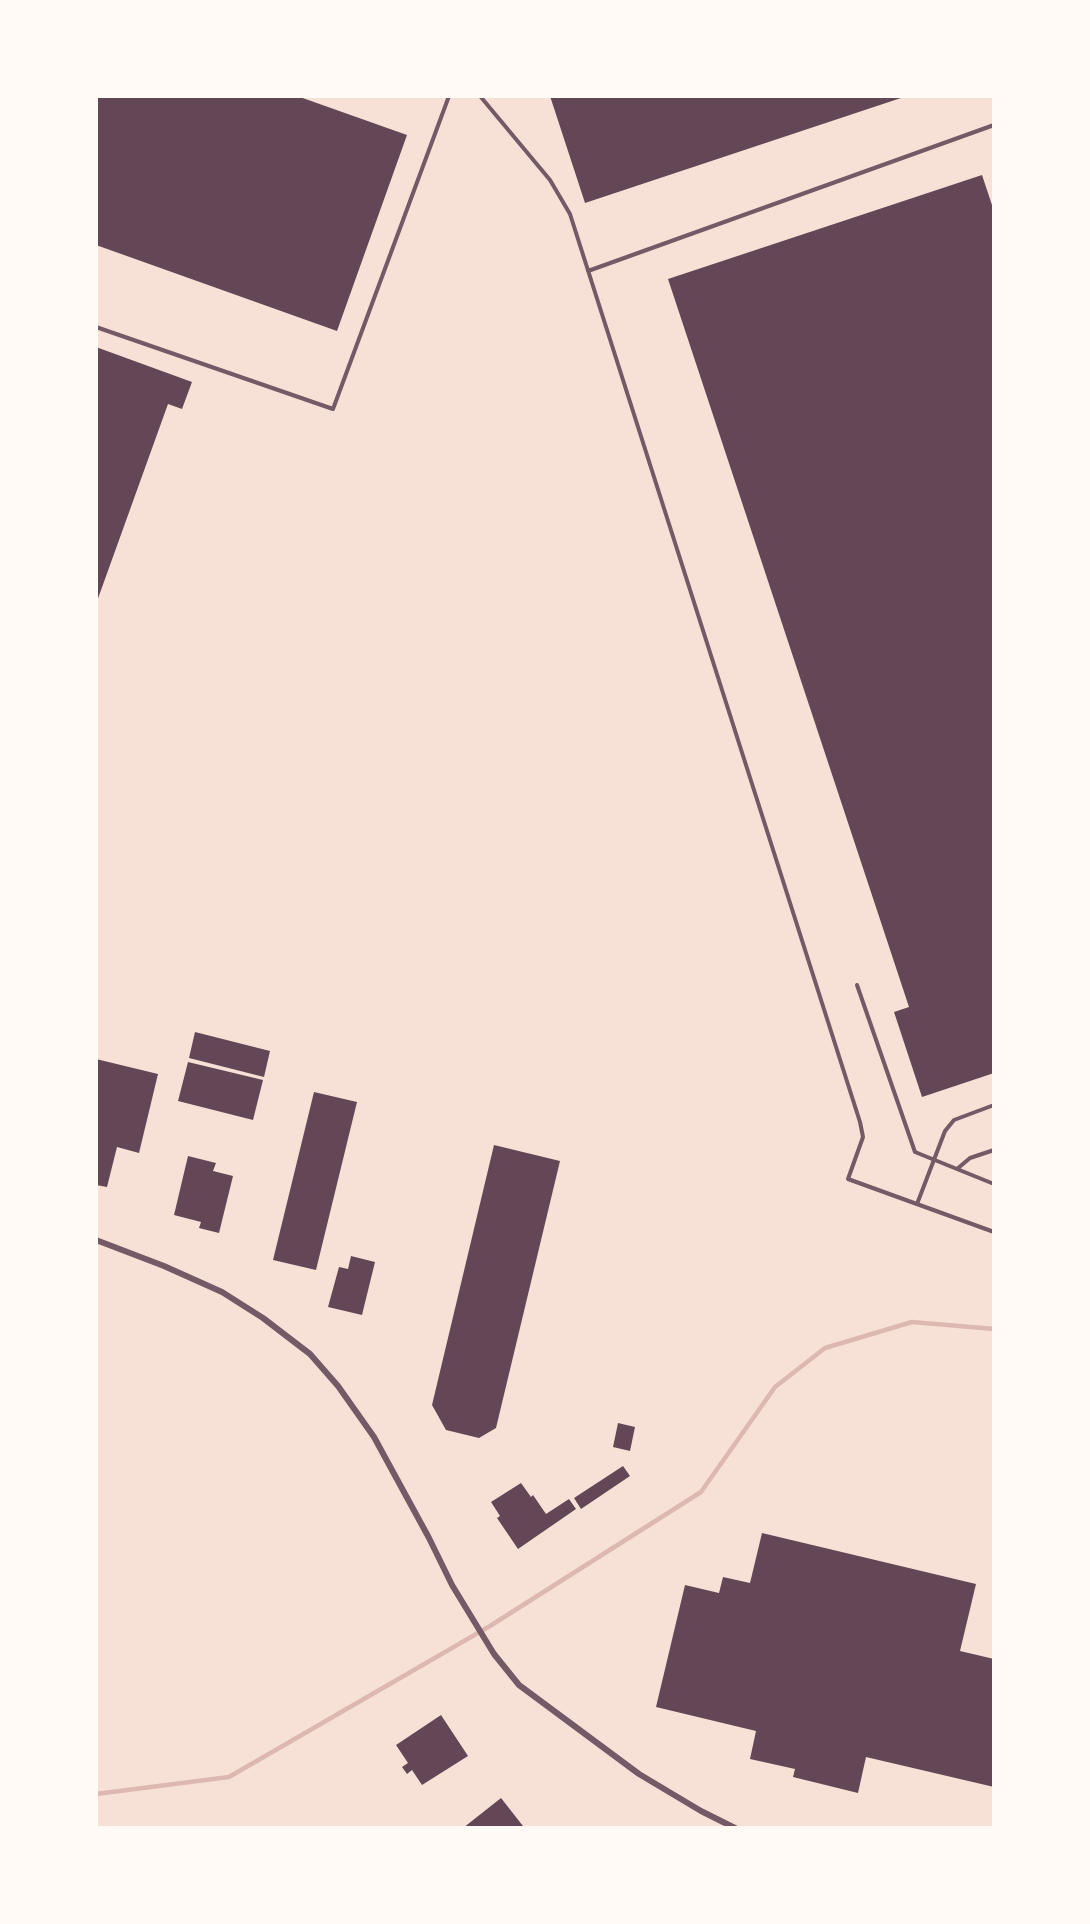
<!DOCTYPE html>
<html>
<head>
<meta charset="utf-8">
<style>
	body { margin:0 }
	#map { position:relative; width:1090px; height:1924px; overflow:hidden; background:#f7e1d7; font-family:"Golos Text",sans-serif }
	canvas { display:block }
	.frame { position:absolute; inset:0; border:98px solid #fffaf5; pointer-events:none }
</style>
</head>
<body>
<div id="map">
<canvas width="1090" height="1924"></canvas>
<div class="frame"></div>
</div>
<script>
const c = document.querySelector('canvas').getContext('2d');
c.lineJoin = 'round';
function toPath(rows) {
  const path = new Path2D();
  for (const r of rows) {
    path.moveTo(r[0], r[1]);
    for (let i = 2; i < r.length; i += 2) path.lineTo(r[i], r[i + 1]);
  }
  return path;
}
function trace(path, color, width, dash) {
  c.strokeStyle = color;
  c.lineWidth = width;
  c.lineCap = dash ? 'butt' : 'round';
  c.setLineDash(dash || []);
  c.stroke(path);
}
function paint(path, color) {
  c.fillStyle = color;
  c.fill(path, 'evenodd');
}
const stream = toPath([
	[96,1794,229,1777,490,1626,701,1492,775,1387,825,1348,912,1322,994,1329]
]);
const building = toPath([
	[96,96,297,96,407,135,337,331,96,245],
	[550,96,907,96,585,203],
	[982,175,994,211,994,1073,922,1097,894,1012,909,1007,668,279],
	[96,347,192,382,182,409,168,404,96,604],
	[195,1032,270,1051,264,1077,189,1058],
	[96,1059,158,1074,139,1153,117,1147,107,1187,96,1185],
	[188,1062,263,1080,253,1120,178,1101],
	[314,1092,357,1102,316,1270,273,1260],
	[494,1145,560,1161,496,1428,479,1438,446,1430,432,1405],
	[188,1156,216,1163,213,1171,233,1176,219,1233,199,1228,201,1222,174,1215],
	[351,1256,375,1262,362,1315,328,1307,339,1267,348,1269],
	[618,1423,635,1427,630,1451,613,1447],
	[623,1466,630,1476,581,1509,574,1498],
	[521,1483,531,1497,533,1495,546,1514,569,1499,576,1509,518,1549,497,1518,500,1516,491,1502],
	[762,1533,976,1584,960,1651,994,1659,994,1787,866,1757,858,1793,793,1777,795,1769,750,1759,756,1731,656,1707,685,1585,719,1593,723,1577,750,1583],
	[441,1715,468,1756,422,1785,412,1770,407,1774,402,1767,408,1763,396,1745],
	[501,1798,523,1826,521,1828,463,1828]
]);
const service = toPath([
	[480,96,550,180,570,214,860,1122,863,1137,848,1179,994,1232],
	[588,271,994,125],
	[96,327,333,409,449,96],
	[857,985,915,1152,994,1184],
	[957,1169,970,1158,994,1150],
	[917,1204,945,1131,954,1120,994,1105]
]);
const minor = toPath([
	[96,1240,164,1266,222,1292,263,1318,310,1354,338,1386,374,1437,429,1538,452,1585,494,1654,519,1685,639,1774,701,1811,735,1828]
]);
trace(stream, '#dcb8b0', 4.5);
paint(building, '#644757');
trace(service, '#755966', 4);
trace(minor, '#755966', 6);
</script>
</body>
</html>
